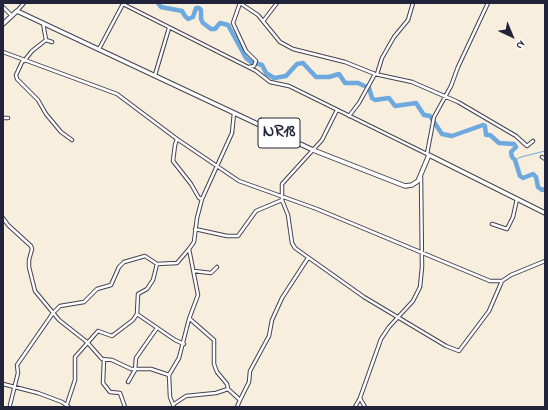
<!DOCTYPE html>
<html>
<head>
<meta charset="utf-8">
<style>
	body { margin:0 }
	#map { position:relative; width:548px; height:410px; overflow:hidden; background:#f8eede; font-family:"Indie Flower",sans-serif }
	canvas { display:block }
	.frame { position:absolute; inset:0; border:4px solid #22223b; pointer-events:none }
	.north { position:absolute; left:492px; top:16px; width:40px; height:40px; -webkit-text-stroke:3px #fff; paint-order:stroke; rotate:136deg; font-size:11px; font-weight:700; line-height:16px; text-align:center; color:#22223b }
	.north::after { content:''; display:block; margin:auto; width:14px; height:18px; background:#22223b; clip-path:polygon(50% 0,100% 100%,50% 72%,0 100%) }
</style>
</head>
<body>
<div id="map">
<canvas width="548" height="410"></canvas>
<div class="frame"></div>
<div class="north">N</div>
</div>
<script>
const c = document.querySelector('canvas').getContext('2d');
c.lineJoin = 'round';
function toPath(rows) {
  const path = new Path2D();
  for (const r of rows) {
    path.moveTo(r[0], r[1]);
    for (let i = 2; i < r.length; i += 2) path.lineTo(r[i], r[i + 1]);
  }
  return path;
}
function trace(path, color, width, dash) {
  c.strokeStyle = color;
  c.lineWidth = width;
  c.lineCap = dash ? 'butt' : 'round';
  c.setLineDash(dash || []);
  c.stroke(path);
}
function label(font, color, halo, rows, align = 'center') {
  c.font = font + ' "Indie Flower",sans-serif';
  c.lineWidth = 3;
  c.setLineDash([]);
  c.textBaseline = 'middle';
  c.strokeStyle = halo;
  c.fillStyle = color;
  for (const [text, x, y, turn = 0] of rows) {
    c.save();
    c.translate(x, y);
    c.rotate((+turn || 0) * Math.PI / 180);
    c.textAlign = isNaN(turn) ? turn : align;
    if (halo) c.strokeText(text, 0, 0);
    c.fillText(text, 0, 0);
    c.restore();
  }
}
const stream = toPath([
	[515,160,521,157,545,151]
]);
const river = toPath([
	[158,3,161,7,182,11,185,16,188,19,193,17,196,8,199,8,201,10,201,19,203,23,211,29,215,29,220,23,228,25,246,58,251,62,262,65,266,73,274,78,286,76,297,64,303,63,316,77,329,77,339,74,345,83,358,83,369,88,372,98,375,100,389,98,395,106,416,103,424,115,430,116,442,134,452,136,483,125,485,126,486,135,490,135,499,143,514,144,516,147,511,152,512,157,515,160,520,176,523,178,533,174,536,177,538,187,542,190,545,189]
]);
const minor = toPath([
	[123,3,125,5,256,71,270,82,289,86,429,155],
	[240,3,258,15,280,42,293,49,345,62,375,74,412,82,458,102,516,136,527,146,533,141],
	[240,3,233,23,246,51,256,61,254,66,249,67],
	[3,7,12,16],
	[17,11,24,3],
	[264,20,277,3],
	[43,23,46,40,52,42],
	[99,49,123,4],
	[3,52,117,94,177,139,239,181,317,209,490,281,502,281,511,275,545,261],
	[23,60,16,75,17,79,38,100,46,114,61,132,72,140],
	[24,61,32,51,46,40],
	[377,74,382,58,394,37,408,20,413,3],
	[155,75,169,28],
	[337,110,322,140,282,184,282,200,288,215,292,243,295,248,364,297,446,346,459,351,489,311,502,281],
	[349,116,359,103,375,74],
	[3,118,8,118],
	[177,139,175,145,173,161,191,184,199,198,202,199],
	[427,154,434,117,451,86,458,67,488,3],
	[542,157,545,159],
	[3,218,8,225,31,246,32,249,29,260,29,267,35,291,59,320,87,342,102,359,112,360,131,369,151,369,169,375],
	[492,224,507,229,513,217,517,199],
	[195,229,227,236,238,236,256,211,282,200],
	[194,271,211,273,217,267],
	[137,314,175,340,184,344],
	[190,319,214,340,214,364,217,372,227,384,228,389,240,400,237,407],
	[104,359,103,383,110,392,120,393,125,407],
	[128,382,135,370,136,358,157,328],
	[3,384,38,393,62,402,69,407],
	[360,398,365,407],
	[240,400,249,382,250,371,269,336,272,320,282,298,308,258],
	[174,404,186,396,216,393,228,389],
	[10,405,18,373,17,365,53,313,60,306,84,302,97,289,111,285,119,267,124,262,145,256,157,264,177,263,189,249],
	[66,407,75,380,75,357,98,331,112,336,133,320,137,314,138,294,147,289,153,280,157,264],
	[174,407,170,397,169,375,179,358,189,319,198,295,189,249,194,242,197,218,202,199,232,133,234,113],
	[355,407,360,398,381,339,389,327,413,301,420,287,422,267,421,177]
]);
const primary = toPath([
	[3,24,17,11,313,150,405,186,412,185,418,181,429,155,545,213]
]);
const shields = [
	[279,133,42]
];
const shieldNames = [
	["NR18",279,133]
];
trace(stream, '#6da9de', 1);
trace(river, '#6da9de', 4.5);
trace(minor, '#424153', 4.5);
trace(primary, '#424153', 5.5);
trace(minor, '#fff', 2.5);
trace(primary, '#fff', 3.5);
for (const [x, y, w] of shields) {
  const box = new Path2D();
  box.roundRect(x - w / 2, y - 15, w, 30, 3);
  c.fillStyle = '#fff';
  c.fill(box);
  trace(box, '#22223b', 1);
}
label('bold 17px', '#22223b', null, shieldNames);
</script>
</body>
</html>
